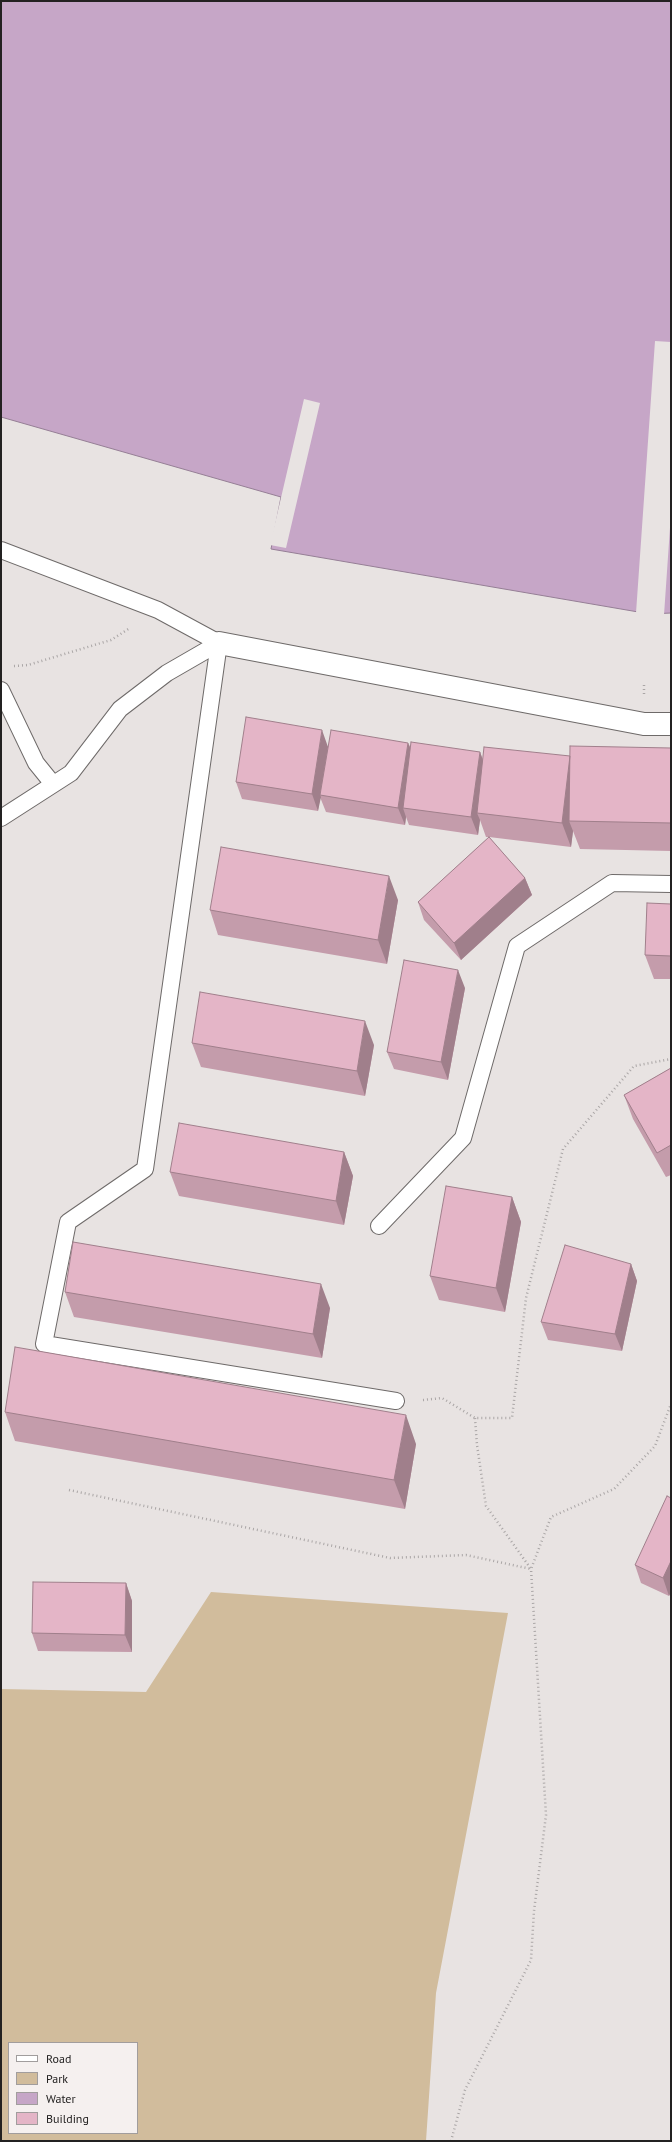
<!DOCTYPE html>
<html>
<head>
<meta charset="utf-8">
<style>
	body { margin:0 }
	#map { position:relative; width:672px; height:2142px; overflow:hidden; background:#e8e3e2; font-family:"PT Sans",sans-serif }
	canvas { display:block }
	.frame { position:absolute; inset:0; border:2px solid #232121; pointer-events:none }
	.legend { position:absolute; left:8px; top:2042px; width:130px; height:92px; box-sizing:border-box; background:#f5f0ef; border:1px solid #a19d9d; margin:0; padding:5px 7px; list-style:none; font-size:12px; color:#232121 }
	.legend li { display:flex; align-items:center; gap:8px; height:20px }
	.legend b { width:20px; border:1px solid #a19d9d }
</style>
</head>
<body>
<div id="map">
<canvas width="672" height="2142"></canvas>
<div class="frame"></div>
<ul class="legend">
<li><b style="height:5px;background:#fff"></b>Road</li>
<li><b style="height:11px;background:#d1bc9c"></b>Park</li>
<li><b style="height:11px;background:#c6a6c7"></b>Water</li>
<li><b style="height:11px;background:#e4b5c7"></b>Building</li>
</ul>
</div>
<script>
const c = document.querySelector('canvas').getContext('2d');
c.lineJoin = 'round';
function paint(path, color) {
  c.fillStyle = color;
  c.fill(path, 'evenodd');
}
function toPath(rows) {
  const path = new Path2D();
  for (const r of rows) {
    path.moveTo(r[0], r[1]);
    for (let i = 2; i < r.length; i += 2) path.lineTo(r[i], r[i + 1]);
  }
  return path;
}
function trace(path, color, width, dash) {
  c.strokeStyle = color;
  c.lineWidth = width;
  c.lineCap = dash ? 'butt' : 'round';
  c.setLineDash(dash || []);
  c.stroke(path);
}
const green = toPath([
	[211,1592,508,1613,436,1993,426,2141,1,2141,1,1689,146,1692],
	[9,2043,137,2043,137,2133,9,2133]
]);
const water = toPath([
	[1,1,671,1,671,613,650,614,271,549,281,497,1,417,1,1]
]);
const pier = toPath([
	[655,341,671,342,671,513,664,615,650,616,636,613],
	[304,399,320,403,286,548,270,545]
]);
const path = toPath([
	[14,666,28,665,111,640,130,628],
	[644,685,644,694],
	[423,1400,442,1398,475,1418,512,1418,526,1298,563,1149,634,1066,671,1059],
	[69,1490,390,1558,466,1555,531,1569,551,1517,614,1489,655,1446,671,1404],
	[451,2141,465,2090,531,1960,534,1911,546,1815,531,1569,486,1506,477,1445,475,1418]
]);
const lane = toPath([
	[1,550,158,610,219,643],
	[219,643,145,1169,68,1222,44,1344,396,1401],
	[1,690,36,763,53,784],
	[1,818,71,773,120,709,167,673,219,643],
	[379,1226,463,1138,517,946,612,883,671,884]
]);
const street = toPath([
	[219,643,644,724,671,724]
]);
const wall = toPath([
	[408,743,411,748,480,752,483,760,570,756,671,748,671,851,580,849,573,831,571,847,489,837,525,878,532,895,461,960,424,920,418,902,489,837,486,837,480,820,478,835,409,825,406,817,405,825,326,812,320,797,318,811,242,799,236,782,328,746],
	[398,900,387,964,218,935,210,910],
	[671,904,671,979,654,979,645,955],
	[465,988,448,1080,394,1069,387,1052],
	[192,1043,374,1045,365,1096,201,1067],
	[671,1068,671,1175,666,1177,633,1119,624,1095],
	[344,1152,353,1176,344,1225,179,1196,170,1172],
	[512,1197,521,1222,505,1312,439,1300,430,1276],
	[631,1264,637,1281,622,1351,548,1340,541,1322],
	[65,1292,330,1308,322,1358,74,1317],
	[5,1412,416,1444,405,1509,15,1441],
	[671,1498,671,1592,669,1596,641,1583,635,1565],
	[126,1583,132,1601,132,1652,38,1651,32,1633]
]);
const shadedWall = toPath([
	[322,730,328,747,320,795,321,797,318,811,312,794],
	[408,743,415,760,403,808,406,817,405,825,398,808],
	[480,752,486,769,477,813,480,820,478,835,471,817],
	[570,756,569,821,573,831,571,847,562,823],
	[389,876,398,900,387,964,378,940],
	[525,878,532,895,461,960,454,943],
	[458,970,465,988,448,1080,441,1062],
	[365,1021,374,1045,365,1096,357,1071],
	[344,1152,353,1176,344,1225,336,1201],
	[512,1197,521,1222,505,1312,496,1288],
	[631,1264,637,1281,622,1351,615,1334],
	[321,1284,330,1308,322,1358,313,1334],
	[406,1415,416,1444,405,1509,394,1480],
	[671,1561,671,1592,669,1596,663,1578],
	[126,1583,132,1601,132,1652,125,1635]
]);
const building = toPath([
	[246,717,322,730,312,794,236,782,246,717],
	[331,730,408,743,398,808,320,795,331,730],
	[411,742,480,752,471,817,403,808,411,742],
	[570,746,671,748,671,823,569,821,570,746],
	[484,747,570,756,562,823,477,813,484,747],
	[489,837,525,878,454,943,418,902,489,837],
	[221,847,389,876,378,940,210,910,221,847],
	[647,903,671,904,671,956,645,955,647,903],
	[404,960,458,970,441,1062,387,1052,404,960],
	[200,992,365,1021,357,1071,192,1043,200,992],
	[671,1068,671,1145,657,1153,624,1095,671,1068],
	[179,1123,344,1152,336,1201,170,1172,179,1123],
	[446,1186,512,1197,496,1288,430,1276,446,1186],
	[73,1242,321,1284,313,1334,65,1292,73,1242],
	[565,1245,631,1264,615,1334,541,1322,565,1245],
	[15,1347,406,1415,394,1480,5,1412,15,1347],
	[667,1496,671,1498,671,1561,663,1578,635,1565,667,1496],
	[33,1582,126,1583,125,1635,32,1633,33,1582]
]);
paint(green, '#d1bc9c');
paint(water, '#c6a6c7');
trace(water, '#957e95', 1);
paint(pier, '#e8e3e2');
trace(lane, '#6e6a69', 18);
trace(street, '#6e6a69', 24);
trace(path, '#aaa6a6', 2.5, [1, 3]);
trace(lane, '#fff', 16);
trace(street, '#fff', 22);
paint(wall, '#c49cab');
paint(shadedWall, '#a07f8b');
paint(building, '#e4b5c7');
trace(building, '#a07f8b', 1);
</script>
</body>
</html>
